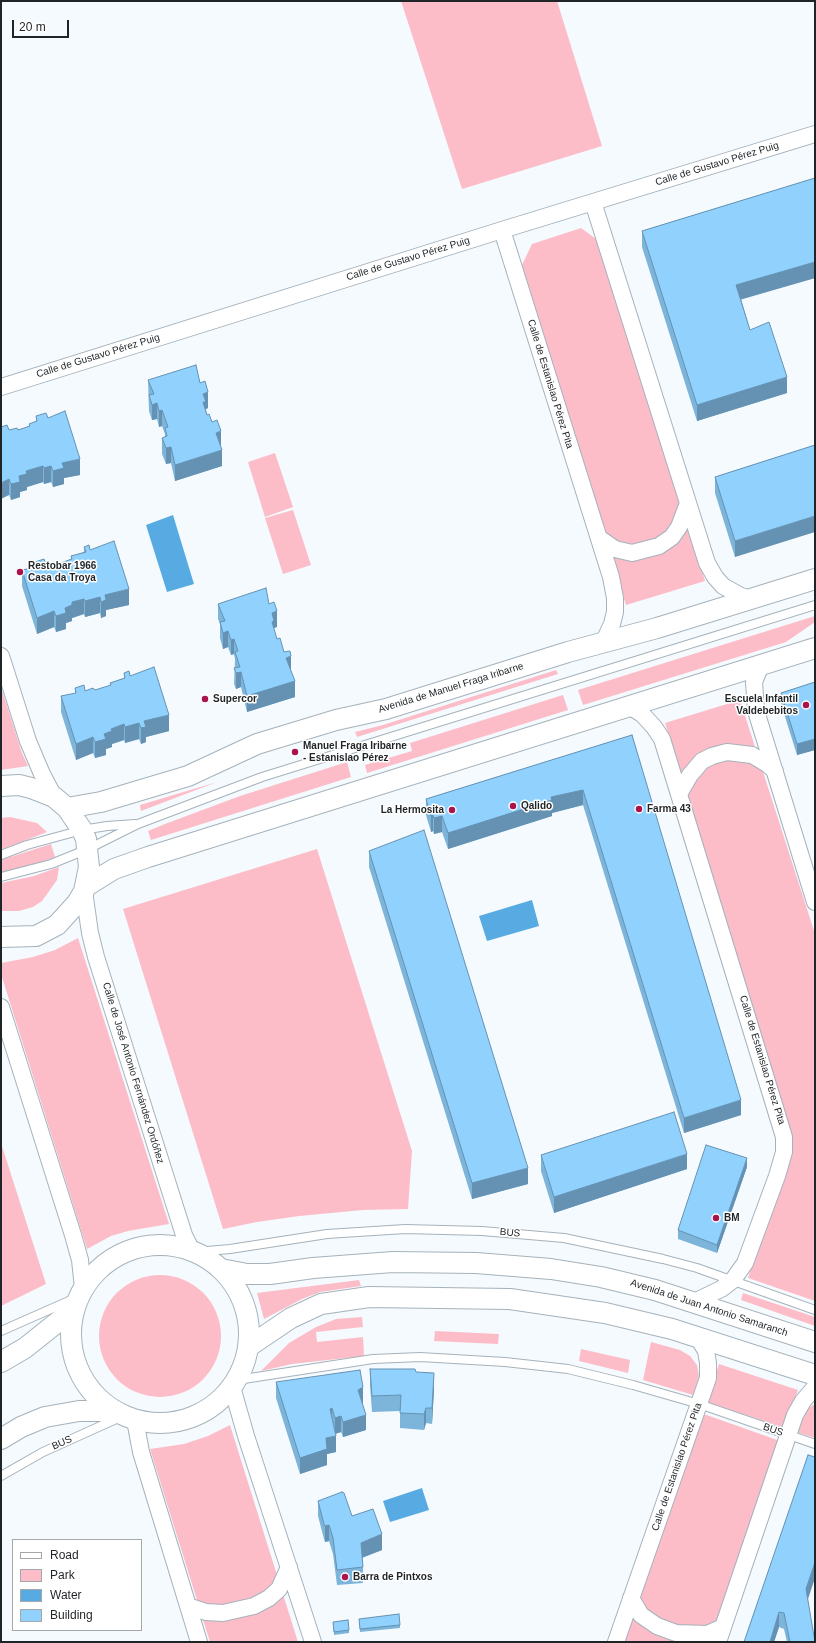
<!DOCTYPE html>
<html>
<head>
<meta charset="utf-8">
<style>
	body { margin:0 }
	#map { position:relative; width:816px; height:1643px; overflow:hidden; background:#f5fafe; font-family:Arial,sans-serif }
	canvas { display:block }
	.frame { position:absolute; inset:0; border:2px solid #1f2427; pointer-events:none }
	.legend { position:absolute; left:12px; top:1539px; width:130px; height:92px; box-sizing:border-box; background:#fff; border:1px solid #a5a7a9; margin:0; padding:5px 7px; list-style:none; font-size:12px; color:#1f2427 }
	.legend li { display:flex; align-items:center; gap:8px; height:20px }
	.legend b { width:20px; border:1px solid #a5a7a9 }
	.scale { position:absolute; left:12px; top:20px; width:57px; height:18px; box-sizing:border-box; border:2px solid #1f2427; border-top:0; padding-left:5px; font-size:12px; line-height:14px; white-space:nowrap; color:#1f2427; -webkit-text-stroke:3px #fff; paint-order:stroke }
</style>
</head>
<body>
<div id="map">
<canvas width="816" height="1643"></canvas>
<div class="frame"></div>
<ul class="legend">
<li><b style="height:5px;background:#fff"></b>Road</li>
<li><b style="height:11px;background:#fcbdc8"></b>Park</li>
<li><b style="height:11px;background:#57abe2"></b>Water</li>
<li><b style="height:11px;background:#90d1fe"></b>Building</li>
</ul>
<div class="scale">20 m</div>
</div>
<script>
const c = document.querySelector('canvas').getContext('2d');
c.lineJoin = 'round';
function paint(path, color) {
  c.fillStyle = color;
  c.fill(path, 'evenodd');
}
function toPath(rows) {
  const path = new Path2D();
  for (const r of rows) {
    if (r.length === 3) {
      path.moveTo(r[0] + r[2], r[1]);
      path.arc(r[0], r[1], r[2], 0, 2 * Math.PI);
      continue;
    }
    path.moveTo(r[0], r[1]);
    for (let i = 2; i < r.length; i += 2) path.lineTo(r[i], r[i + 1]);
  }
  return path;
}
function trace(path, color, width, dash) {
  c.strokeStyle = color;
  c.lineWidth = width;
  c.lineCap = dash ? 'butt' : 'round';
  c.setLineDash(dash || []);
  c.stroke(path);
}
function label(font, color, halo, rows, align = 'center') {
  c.font = font + ' Arial,sans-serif';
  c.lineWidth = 3;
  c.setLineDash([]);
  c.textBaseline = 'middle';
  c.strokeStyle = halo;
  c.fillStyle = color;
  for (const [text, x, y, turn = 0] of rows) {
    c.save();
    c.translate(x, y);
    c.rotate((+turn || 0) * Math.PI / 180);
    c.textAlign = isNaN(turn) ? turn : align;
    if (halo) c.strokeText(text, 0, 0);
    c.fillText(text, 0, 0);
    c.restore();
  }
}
const green = toPath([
	[401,1,557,1,602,146,462,189],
	[581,228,599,241,705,581,626,605,520,269,532,244],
	[275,453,293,507,265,517,248,462],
	[293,510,311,565,283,574,265,518],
	[815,616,815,622,786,642,583,705,578,690],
	[556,670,558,674,357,737,355,732,383,725],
	[1,687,22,753,28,766,1,770],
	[563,695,568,710,367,773,365,765,412,751,410,743],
	[740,700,815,934,815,1301,748,1278,790,1143,665,723],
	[347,762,351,777,151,840,148,831,165,824,240,796],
	[217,782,141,811,140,805],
	[10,817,37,823,47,832,1,850,1,818],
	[51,844,55,857,38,864,1,872,1,860],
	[317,849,412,1151,408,1209,363,1210,299,1216,257,1222,223,1229,123,909],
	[59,867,57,880,42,901,33,907,19,911,1,911,1,883,34,876],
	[78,938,169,1224,128,1231,111,1236,87,1249,1,974,1,963,33,957,55,950],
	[1,1143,46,1284,1,1306],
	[160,1336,61],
	[359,1280,361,1286,320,1292,302,1299,264,1319,257,1293],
	[743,1293,815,1317,815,1326,741,1300],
	[362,1317,363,1327,316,1332,317,1342,363,1337,364,1356,292,1364,261,1371,289,1343,316,1327,336,1319],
	[435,1331,499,1334,498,1344,434,1341],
	[651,1342,680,1350,690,1356,697,1365,699,1376,693,1395,643,1380],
	[581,1349,630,1360,628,1373,579,1361],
	[719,1364,798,1390,785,1428,707,1402],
	[815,1404,815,1438,796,1432,808,1408],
	[701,1413,780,1441,711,1642,623,1642],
	[230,1425,298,1642,210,1642,150,1449,184,1444,208,1436]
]);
const water = toPath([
	[173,515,194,584,167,592,146,525],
	[532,900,539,926,487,941,479,916],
	[422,1488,429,1510,390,1522,383,1501]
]);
const service = toPath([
	[1,855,27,845,82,830,107,826,135,824],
	[1,877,51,864,88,849,138,824,262,777,815,605],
	[196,1252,230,1249,327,1234,405,1229,482,1231,564,1238,663,1259,697,1268,815,1310],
	[1,1331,78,1297],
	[237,1380,373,1359,420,1357,505,1362,568,1369,633,1385,699,1404,815,1444],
	[1,1476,43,1452,125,1415]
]);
const minor = toPath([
	[593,202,707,563,715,577,723,586,741,596,751,599],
	[502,230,611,577,615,598,615,612,612,624,603,643],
	[1,387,502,230,815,134],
	[599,538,615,549,632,553,659,546,672,537,679,527,688,503],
	[1,656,28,741,42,774,54,797],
	[761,665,754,682,756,711,815,902],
	[629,706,642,714,654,727,662,739,784,1137,784,1152,777,1176,745,1263,733,1280,721,1289,694,1302],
	[679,794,690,775,702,761,712,756,727,752,752,755,767,764,775,771],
	[84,891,90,933,96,957,184,1235,192,1251],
	[1,1007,73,1235,80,1260,83,1288],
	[232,1387,246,1436,313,1642],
	[135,1420,141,1452,199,1642],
	[631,1598,641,1615,657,1626,676,1633,707,1634,723,1627],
	[188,1606,206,1612,223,1613,254,1606,269,1598,279,1589,289,1567],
	[616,1642,708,1378,708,1363,706,1351,697,1336],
	[718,1642,795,1415,803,1401,815,1387]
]);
const tertiary = toPath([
	[1,786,19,785,31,788,54,797,67,808,82,830,86,839,89,867,84,891,77,903,57,925,36,936,1,937],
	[67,808,101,802,188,776,257,744,336,720,386,709,568,652,657,628,815,579],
	[85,887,114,869,148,857,815,648],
	[160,1334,89],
	[221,1269,247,1274,270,1274,313,1268,393,1262,476,1263,551,1269,601,1277,655,1290,815,1342],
	[248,1347,291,1318,321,1304,369,1297,510,1299,605,1313,672,1329,815,1375],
	[1,1362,25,1348,74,1309],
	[1,1439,21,1427,45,1417,79,1411,114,1411]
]);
const wall = toPath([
	[815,178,815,278,741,299,750,330,787,393,697,421,642,247,642,231],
	[148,380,200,383,208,408,206,409,206,411,207,415,212,422,221,446,222,466,175,481,171,463,166,464,162,454,162,438,165,437,165,434,162,426,159,427,157,419,152,420,149,411],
	[36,416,48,418,80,475,64,478,64,484,53,487,51,482,44,484,43,482,27,487,27,490,20,492,20,497,11,500,9,495,9,430,18,430,29,427,29,424,36,422],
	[815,445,735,557,715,493,715,477],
	[84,547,90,550,129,605,106,610,106,616,101,618,100,613,85,617,84,614,72,618,72,621,66,623,66,629,56,632,54,627,37,634,22,586,22,570,35,568,35,562,46,564,55,565,71,559,71,556,84,552],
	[218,604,269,604,277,627,274,628,274,631,277,639,284,652,291,671,295,697,247,712,241,687,236,689,234,684,235,659,234,654,231,655,228,647,223,649,220,638,220,624,218,619],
	[124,673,130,676,169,731,146,737,146,742,141,744,139,739,125,743,124,740,112,744,112,747,106,749,106,755,95,758,93,753,76,760,61,712,61,696,75,694,75,688,85,691,95,690,110,686,110,683,124,678],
	[815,682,815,750,797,755,781,704,781,693],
	[632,735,741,1115,684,1133,583,805,552,813,552,816,448,849,442,832,434,834,433,831,431,832,426,815,426,799],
	[369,851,528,1184,472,1199,369,867],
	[541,1155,687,1169,554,1213,541,1171],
	[747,1167,717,1253,678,1239,678,1230],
	[370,1369,416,1372,434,1389,432,1424,426,1423,424,1430,400,1428,400,1411,372,1412,370,1385],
	[276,1382,363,1403,362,1403,366,1430,343,1437,341,1432,335,1434,336,1452,327,1454,327,1465,300,1474,276,1398],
	[808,1455,807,1600,815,1642,787,1642,784,1629,779,1627,774,1642,744,1642],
	[318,1501,352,1516,382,1550,362,1558,363,1567,363,1583,337,1585,333,1554,329,1541,325,1542,324,1539,318,1516],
	[359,1619,400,1625,400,1628,360,1632],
	[333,1622,349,1630,349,1633,334,1635]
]);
const shadedWall = toPath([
	[815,262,815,278,736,301,736,285],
	[787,377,787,393,697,421,697,405],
	[208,392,208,408,206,409,206,417,203,418,203,394],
	[157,403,157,419,152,420,152,405],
	[162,410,162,426,159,427,159,411],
	[221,431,221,447,216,433],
	[171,447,171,463,166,464,166,448],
	[222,450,222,466,175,481,175,465],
	[80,459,80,475,64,478,64,484,53,487,53,471,62,463],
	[43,466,43,482,27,487,27,490,20,492,20,497,11,500,11,484,19,476,26,471],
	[51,466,51,482,44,484,44,468],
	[9,479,9,495,1,499,1,483],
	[815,516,815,532,735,557,735,541],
	[129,589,129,605,106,610,106,616,101,618,101,602,105,595],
	[100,597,100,613,85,617,85,601],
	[84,599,84,614,72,618,72,621,66,623,66,629,56,632,56,616,65,608,72,602],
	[54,611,54,627,37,634,37,618],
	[277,611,277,627,274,628,274,637,272,638,272,613],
	[228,631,228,647,223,649,223,633],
	[234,639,234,654,231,655,231,640],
	[291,656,291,672,286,658],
	[241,672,241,687,236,689,236,673],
	[295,681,295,697,247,712,247,696],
	[169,715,169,731,146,737,146,742,141,744,141,728,144,721],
	[139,723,139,739,125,743,125,727],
	[124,724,124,740,112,744,112,747,106,749,106,755,95,758,95,742,104,734,111,729],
	[93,737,93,753,76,760,76,744],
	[815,739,815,750,797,755,797,744],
	[583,790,583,805,552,813,552,816,448,849,448,833,551,797],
	[433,815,433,831,431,832,431,816],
	[442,816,442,832,434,834,434,818],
	[741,1100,741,1115,684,1133,684,1118],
	[687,1154,687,1169,554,1213,554,1197],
	[747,1158,747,1167,717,1253,717,1245],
	[528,1168,528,1184,472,1199,472,1183],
	[434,1373,434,1389,432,1424,432,1408],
	[363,1387,363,1403,358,1405,358,1390],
	[332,1408,332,1424,330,1409],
	[426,1408,426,1423,424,1430,424,1414],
	[366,1415,366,1430,343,1437,343,1422],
	[341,1416,341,1432,335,1434,335,1418],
	[336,1436,336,1452,327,1454,327,1465,300,1474,300,1458,326,1438],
	[329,1525,329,1541,325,1542,325,1526],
	[382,1534,382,1550,361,1558,361,1543],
	[815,1562,815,1578,806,1605,806,1589],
	[779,1612,779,1627,774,1642,770,1642]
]);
const building = toPath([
	[815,178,815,262,736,285,750,330,769,322,787,377,697,405,642,231,815,178],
	[196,365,200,383,205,381,208,392,203,394,206,402,203,402,207,415,209,414,212,422,217,420,221,431,216,433,222,450,175,465,171,447,166,448,162,438,167,436,165,428,168,427,162,410,159,411,157,403,152,405,149,395,154,394,148,380,196,365],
	[65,411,80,459,62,463,64,468,53,471,51,466,44,468,43,466,26,471,27,474,19,476,20,482,11,484,9,479,1,483,1,427,7,425,9,430,17,428,18,430,30,426,29,424,37,421,36,416,46,413,48,418,65,411],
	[815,445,815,516,735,541,715,477,815,445],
	[114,541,129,589,105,595,106,600,101,602,100,597,85,601,84,599,72,602,72,605,65,608,66,613,56,616,54,611,37,618,22,570,37,567,35,562,44,559,46,564,54,562,55,565,72,559,71,556,86,552,84,547,89,545,90,550,114,541],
	[266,588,269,604,274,602,277,611,272,613,274,621,272,622,277,639,280,638,284,652,290,651,291,656,286,658,295,681,247,696,241,672,236,673,234,668,240,667,235,652,238,651,234,639,231,640,228,631,223,633,220,622,225,621,218,604,266,588],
	[154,667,169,715,144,721,146,727,141,728,139,723,125,727,124,724,111,729,112,731,104,734,106,739,95,742,93,737,76,744,61,696,76,693,75,688,84,685,85,691,93,688,95,690,111,685,110,683,125,678,124,673,129,671,130,676,154,667],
	[815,682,815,739,797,744,781,693,815,682],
	[632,735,741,1100,684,1118,583,790,551,797,552,800,448,833,442,816,434,818,433,815,431,816,426,799,632,735],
	[424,830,528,1168,472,1183,369,851,424,830],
	[674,1112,687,1154,554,1197,541,1155,674,1112],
	[706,1145,747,1158,717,1245,678,1230,706,1145],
	[370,1369,415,1369,416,1372,434,1373,432,1408,426,1408,424,1414,400,1413,401,1395,372,1396,370,1369],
	[360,1370,363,1387,358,1390,366,1415,343,1422,341,1416,335,1418,332,1408,330,1409,336,1436,326,1438,327,1449,300,1458,276,1382,360,1370],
	[808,1455,815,1457,815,1562,806,1589,815,1642,790,1642,784,1613,779,1612,770,1642,744,1642,808,1455],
	[342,1492,344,1493,352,1516,373,1509,382,1534,361,1543,363,1567,337,1570,333,1538,329,1525,325,1526,324,1524,318,1501,342,1492],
	[399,1614,400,1625,360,1629,359,1619,399,1614],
	[348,1620,349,1630,334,1632,333,1622,348,1620]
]);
const markers = [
	[20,572,4,"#a8144b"],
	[205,699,4,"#a8144b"],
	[806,705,4,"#a8144b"],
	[295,752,4,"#a8144b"],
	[513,806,4,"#a8144b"],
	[639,809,4,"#a8144b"],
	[452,810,4,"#a8144b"],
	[716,1218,4,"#a8144b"],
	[345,1577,4,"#a8144b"]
];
const streetNames = [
	["Calle de Gustavo Pérez Puig",717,164,-17],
	["Calle de Gustavo Pérez Puig",408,259,-17],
	["Calle de Gustavo Pérez Puig",98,356,-17],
	["Calle de Estanislao Pérez Pita",550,384,73],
	["Avenida de Manuel Fraga Iribarne",451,688,-17],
	["Calle de Estanislao Pérez Pita",762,1060,73],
	["Calle de José Antonio Fernández Ordóñez",133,1073,73],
	["BUS",510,1233,5],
	["Avenida de Juan Antonio Samaranch",709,1308,18],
	["BUS",773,1430,19],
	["BUS",62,1443,-24],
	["Calle de Estanislao Pérez Pita",677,1467,-71]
];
const poiNames = [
	["Restobar 1966",28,566],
	["Casa da Troya",28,578],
	["Supercor",213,699],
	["Escuela Infantil",798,699,"right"],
	["Valdebebitos",798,711,"right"],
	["Manuel Fraga Iribarne",303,746],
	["- Estanislao Pérez",303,758],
	["Qalido",521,806],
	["Farma 43",647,809],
	["La Hermosita",444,810,"right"],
	["BM",724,1218],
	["Barra de Pintxos",353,1577]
];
paint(green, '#fcbdc8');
paint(water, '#57abe2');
trace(service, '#a5b2bb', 10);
trace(minor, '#a5b2bb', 18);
trace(tertiary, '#a5b2bb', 22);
trace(service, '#fff', 8);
trace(minor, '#fff', 16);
trace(tertiary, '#fff', 20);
paint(wall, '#7cb4da');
paint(shadedWall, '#6592b2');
paint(building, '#90d1fe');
trace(building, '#6592b2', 1);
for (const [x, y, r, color] of markers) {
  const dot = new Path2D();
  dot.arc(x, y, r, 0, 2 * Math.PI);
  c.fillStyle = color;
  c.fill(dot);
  trace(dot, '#fff', 1.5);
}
label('10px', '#1f2427', '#fff', streetNames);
label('bold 10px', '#1f2427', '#fff', poiNames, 'left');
</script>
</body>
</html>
